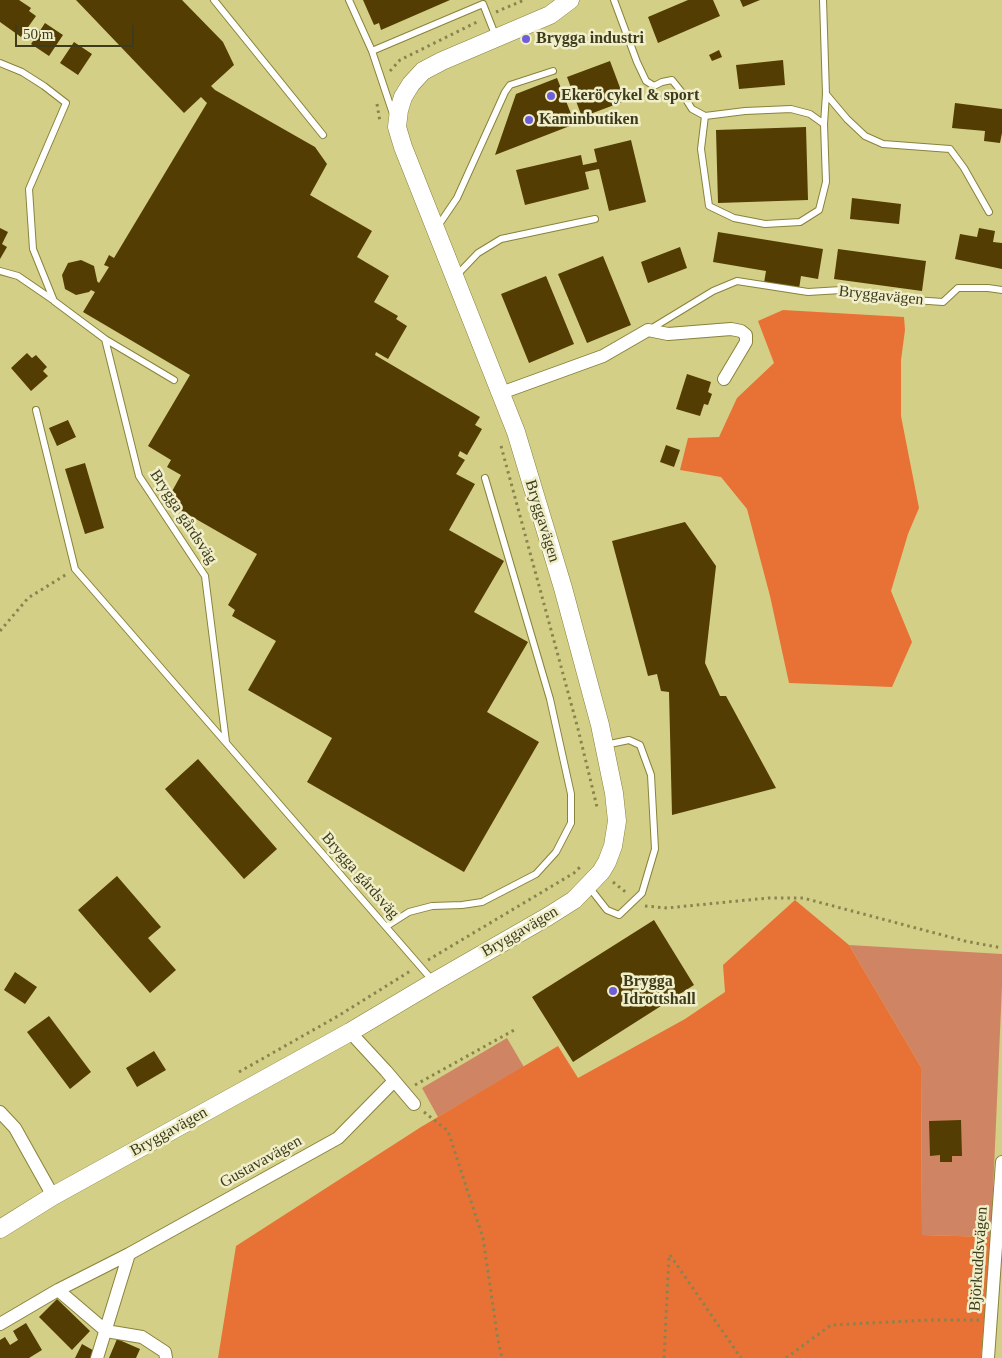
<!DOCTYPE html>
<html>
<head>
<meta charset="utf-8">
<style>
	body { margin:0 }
	#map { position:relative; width:1002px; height:1358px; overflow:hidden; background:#d4cf86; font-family:"Times New Roman",serif }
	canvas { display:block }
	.scale { position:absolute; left:15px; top:25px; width:119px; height:22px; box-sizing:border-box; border:2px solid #3d3b1c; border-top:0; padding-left:6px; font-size:15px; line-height:18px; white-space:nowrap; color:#3d3b1c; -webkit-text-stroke:4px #f0efca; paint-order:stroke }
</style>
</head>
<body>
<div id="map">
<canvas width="1002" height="1358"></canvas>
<div class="scale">50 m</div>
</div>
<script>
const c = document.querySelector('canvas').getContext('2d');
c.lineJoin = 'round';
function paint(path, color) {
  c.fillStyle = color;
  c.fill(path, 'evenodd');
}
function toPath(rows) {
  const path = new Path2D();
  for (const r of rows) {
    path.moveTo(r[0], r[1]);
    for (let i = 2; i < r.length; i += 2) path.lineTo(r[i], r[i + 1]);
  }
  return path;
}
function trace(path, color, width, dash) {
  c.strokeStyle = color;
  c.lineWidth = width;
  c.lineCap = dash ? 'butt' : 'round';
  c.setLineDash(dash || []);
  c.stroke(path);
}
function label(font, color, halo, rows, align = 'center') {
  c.font = font + ' "Times New Roman",serif';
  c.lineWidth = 5;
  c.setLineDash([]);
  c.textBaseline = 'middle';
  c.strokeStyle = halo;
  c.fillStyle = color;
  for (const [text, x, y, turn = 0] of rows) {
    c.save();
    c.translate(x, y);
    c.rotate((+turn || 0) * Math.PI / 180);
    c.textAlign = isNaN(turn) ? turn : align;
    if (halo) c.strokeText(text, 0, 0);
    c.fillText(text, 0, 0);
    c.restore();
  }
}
const green = toPath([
	[849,945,1002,954,1002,986,991,1237,922,1235,921,1067],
	[507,1038,524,1067,438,1117,422,1088]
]);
const forest = toPath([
	[783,310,904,317,905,330,901,360,901,416,919,508,908,534,891,591,912,642,892,687,789,683,770,596,747,509,721,477,680,470,688,438,719,437,737,398,774,363,758,321],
	[795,900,849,945,921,1067,922,1235,991,1237,981,1358,218,1358,236,1246,421,1127,558,1046,578,1078,685,1019,725,992,723,965]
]);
const building = toPath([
	[0,0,19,0,31,8,29,11,36,16,21,37,0,22],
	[76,0,182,0,223,42,234,65,211,86,215,90,315,147,327,164,310,195,372,231,357,257,389,276,374,302,398,316,396,319,407,326,388,359,376,352,375,355,480,417,475,425,482,429,467,455,460,451,458,456,465,460,456,474,475,484,449,530,504,561,474,612,528,642,487,712,539,742,464,872,307,782,332,738,248,690,276,641,232,616,235,610,228,605,257,554,175,507,179,500,170,495,181,475,167,467,171,460,148,446,190,375,83,312,95,292,91,290,89,292,76,295,65,289,62,275,68,263,81,260,94,266,97,280,97,281,99,283,109,267,104,265,109,255,114,258,207,103,201,97,184,113],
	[363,0,450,0,381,30,379,23,374,25],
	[688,0,713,0,720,16,658,43,648,17],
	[740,0,760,0,743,7],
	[45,23,63,35,49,56,31,44],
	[74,42,92,54,78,75,60,63],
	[719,50,722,57,712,61,709,55],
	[783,60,785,85,739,89,736,65],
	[610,61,625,101,582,117,567,77],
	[557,78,575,124,495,155,516,94],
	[955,103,1002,109,1002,133,1000,143,984,141,985,131,952,128],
	[806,127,808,200,718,203,716,130],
	[631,140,646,202,609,211,599,169,585,172,589,189,525,205,516,170,581,155,583,165,597,162,594,149],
	[852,198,901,204,899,224,850,219],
	[0,228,8,232,2,244,7,247,0,259],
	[979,228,995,231,993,242,1002,243,1002,269,955,259,960,234,977,237],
	[718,232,823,249,818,279,801,276,799,289,764,283,766,271,713,262],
	[680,247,687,268,648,283,641,262],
	[838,249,926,261,922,291,834,279],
	[603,256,631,325,587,343,558,274],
	[546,276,574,344,529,363,501,294],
	[27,353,32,358,36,355,47,367,43,371,48,376,31,391,11,368],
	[687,374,711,382,708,392,712,394,708,405,704,404,700,416,676,409],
	[68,420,76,437,57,446,49,428],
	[666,445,680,450,674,467,660,462],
	[85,463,104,528,85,534,65,469],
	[685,522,716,566,705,663,720,696,726,696,776,788,672,815,669,692,661,691,657,674,648,676,612,541],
	[198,759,277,849,244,879,165,789],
	[117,876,161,927,148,938,176,970,150,993,78,910],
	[654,920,694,985,573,1062,532,997],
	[15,972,37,987,25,1004,4,990],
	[49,1016,91,1072,70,1089,27,1032],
	[154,1051,166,1070,137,1087,126,1068],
	[961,1120,962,1156,952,1156,952,1162,940,1162,940,1155,930,1156,929,1121],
	[57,1299,90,1331,72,1350,39,1317],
	[26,1323,42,1350,29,1358,0,1358,0,1340,5,1337,10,1345,18,1340,13,1331],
	[117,1339,140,1349,136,1358,109,1358],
	[82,1344,98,1353,95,1358,75,1358]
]);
const path = toPath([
	[496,12,524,0],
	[390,71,400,60,479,21],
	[377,104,380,122],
	[501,446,578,729,597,807],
	[0,631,28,598,67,574],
	[613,882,628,894],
	[645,906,667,908,768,898,803,898,965,941,1002,948],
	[428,960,574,873,582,865],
	[239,1072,338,1016,412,970],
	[415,1085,516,1029],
	[424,1112,448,1131,483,1238,498,1340,502,1358],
	[670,1255,741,1358],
	[664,1358,669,1256],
	[786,1358,831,1325,930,1320,979,1320]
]);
const service = toPath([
	[214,0,323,135],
	[349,0,372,51,393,114],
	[614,0,637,62,646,81,654,86,662,82,672,80,680,90,692,109,705,116,745,111,791,109,810,114,824,124,826,182,819,210,800,222,765,224,734,218,709,206,701,149,705,116],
	[823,0,826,94,824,124],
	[372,51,483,4,496,37],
	[0,63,22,72,44,86,66,103,29,189,33,249,54,301,105,339,174,380],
	[826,94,847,119,865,136,883,144,950,149,964,168,989,212],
	[438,226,457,198,505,92,510,85,553,71],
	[0,271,18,276,53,300],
	[456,276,478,253,501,239,595,219],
	[649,330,713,291,737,281,808,292,841,290,899,299,943,302,958,288,988,288,1002,290],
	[105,339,139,476,205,576,226,742],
	[36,410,75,569,433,981],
	[589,887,607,910,619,915,642,893,655,849,651,775,640,745,629,740,605,745],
	[387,926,409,912,432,906,462,905,482,902,536,874,556,852,571,823,571,794,550,699,485,478]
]);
const minor = toPath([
	[501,393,603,356,648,330,668,334,731,329,741,331,746,335,746,342,724,379],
	[350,1032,386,1071,414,1104],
	[0,1112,15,1128,53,1196],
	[58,1290,106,1331,142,1337,165,1352,166,1358],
	[0,1324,58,1290,129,1254,338,1138,394,1081],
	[97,1358,129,1254],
	[988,1358,1002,1162]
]);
const secondary = toPath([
	[0,1229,53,1196,350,1032,434,982,547,917,574,900,601,872,607,862,613,846,617,821,614,793,600,725,563,588,516,432,403,147,397,127,399,110,403,97,411,84,423,71,442,61,550,15,570,0]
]);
const markers = [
	[526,39,5,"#6e5ed8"],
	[551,96,5,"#6e5ed8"],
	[529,120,5,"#6e5ed8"],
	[613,991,5,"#6e5ed8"]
];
const poiNames = [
	["Brygga industri",536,39],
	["Ekerö cykel & sport",561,96],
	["Kaminbutiken",539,120],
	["Brygga",623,982],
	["Idrottshall",623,1000]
];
const streetNames = [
	["Bryggavägen",881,296,6],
	["Brygga gårdsväg",183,517,57],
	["Bryggavägen",542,521,73],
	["Brygga gårdsväg",360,876,49],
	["Bryggavägen",520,932,-30],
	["Bryggavägen",169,1132,-29],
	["Gustavavägen",261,1162,-29],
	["Björkuddsvägen",979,1259,-86]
];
paint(green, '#cf8563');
paint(forest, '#e87135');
paint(building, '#533d02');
trace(service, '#89833b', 8);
trace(minor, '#89833b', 14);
trace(secondary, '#89833b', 19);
trace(path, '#888450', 3, [2.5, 4]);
trace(service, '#fff', 6);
trace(minor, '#fff', 12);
trace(secondary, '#fff', 18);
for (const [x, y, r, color] of markers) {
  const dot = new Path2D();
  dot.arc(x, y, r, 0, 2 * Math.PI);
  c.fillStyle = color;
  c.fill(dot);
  trace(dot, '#f0efca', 2);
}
label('bold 16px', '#3d3b1c', '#f0efca', poiNames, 'left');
label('16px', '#3d3b1c', '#f0efca', streetNames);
</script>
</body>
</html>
